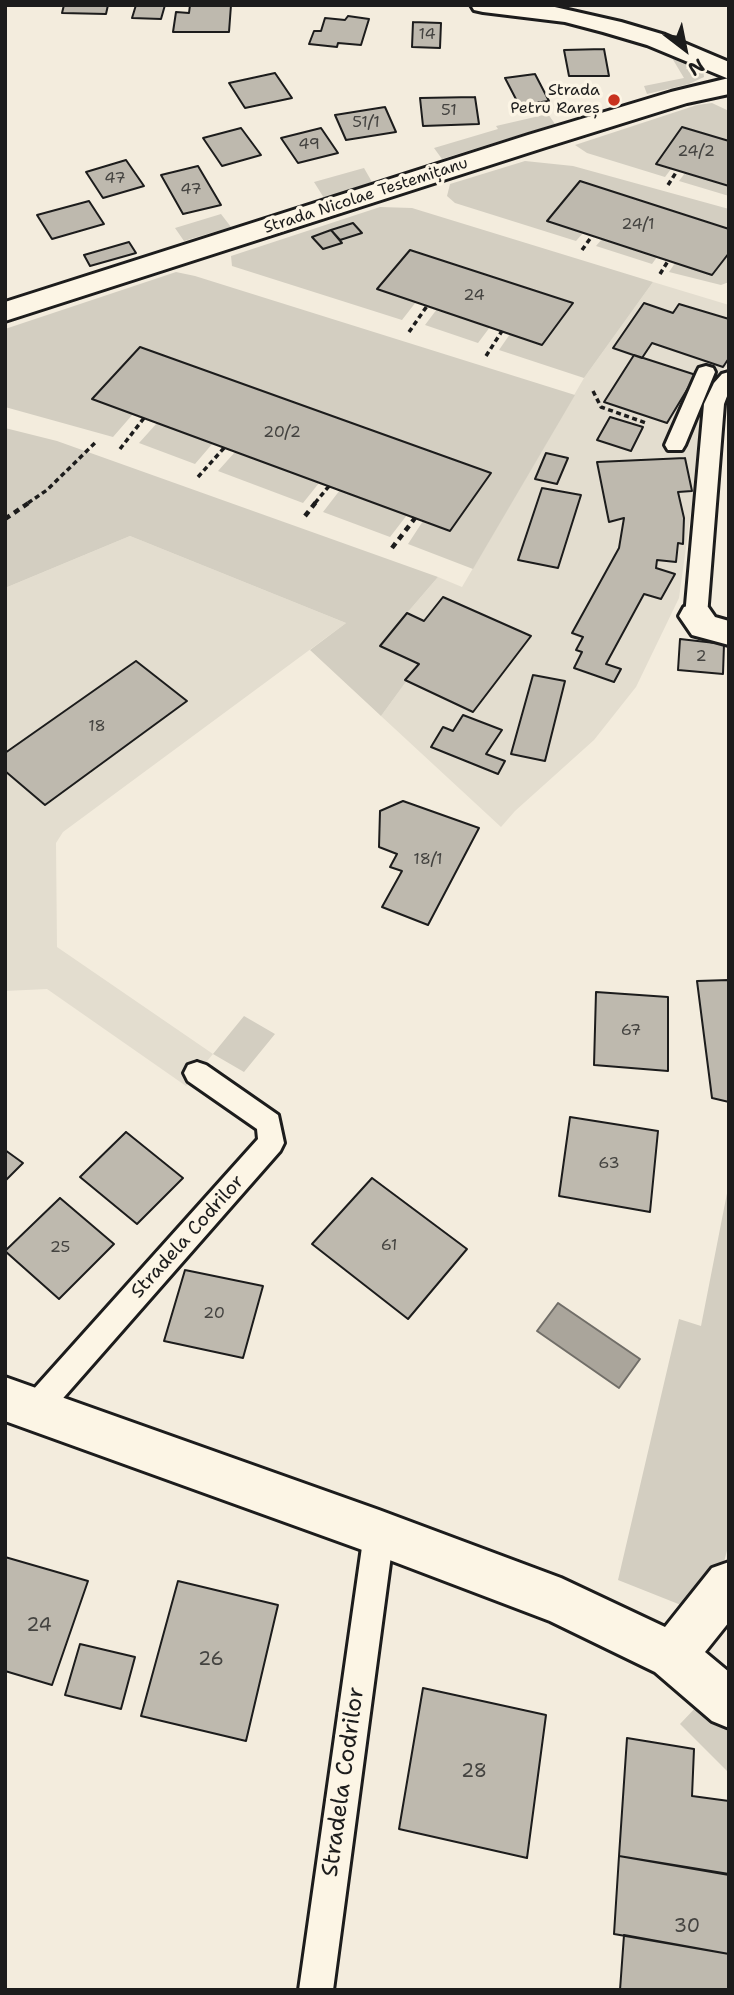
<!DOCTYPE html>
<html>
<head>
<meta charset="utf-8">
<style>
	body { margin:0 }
	#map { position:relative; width:734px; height:1995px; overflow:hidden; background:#f3ecdd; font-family:"Shantell Sans",sans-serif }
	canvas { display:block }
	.frame { position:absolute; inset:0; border:7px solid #1c1c1c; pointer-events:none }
	.north { position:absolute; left:650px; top:14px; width:70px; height:70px; -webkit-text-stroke:5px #fcf5e5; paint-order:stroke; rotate:148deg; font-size:19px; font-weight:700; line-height:28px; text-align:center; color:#1c1c1c }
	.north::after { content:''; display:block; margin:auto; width:24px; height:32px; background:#1c1c1c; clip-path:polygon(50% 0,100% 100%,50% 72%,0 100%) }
</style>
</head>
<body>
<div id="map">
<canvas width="734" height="1995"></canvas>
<div class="frame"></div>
<div class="north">N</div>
</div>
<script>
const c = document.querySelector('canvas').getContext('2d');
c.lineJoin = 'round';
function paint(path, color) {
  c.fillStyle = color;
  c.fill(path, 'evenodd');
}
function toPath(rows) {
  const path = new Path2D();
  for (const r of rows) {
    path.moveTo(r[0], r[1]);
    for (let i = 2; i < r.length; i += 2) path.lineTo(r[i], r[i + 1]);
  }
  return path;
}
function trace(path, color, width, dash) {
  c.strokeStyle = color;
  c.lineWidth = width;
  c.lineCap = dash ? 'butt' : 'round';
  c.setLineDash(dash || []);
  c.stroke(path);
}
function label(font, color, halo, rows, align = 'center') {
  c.font = font + ' "Shantell Sans",sans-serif';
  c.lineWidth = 7;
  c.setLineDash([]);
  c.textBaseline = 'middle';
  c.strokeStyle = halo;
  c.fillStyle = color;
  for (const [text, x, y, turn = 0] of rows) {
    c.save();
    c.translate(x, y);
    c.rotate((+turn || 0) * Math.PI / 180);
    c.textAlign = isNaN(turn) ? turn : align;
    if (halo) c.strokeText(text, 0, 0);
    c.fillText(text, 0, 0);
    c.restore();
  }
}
const built = toPath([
	[653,282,729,305,729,365,709,381,679,598,636,687,594,740,515,811,501,827,381,716,419,664,407,613,438,577,462,587,584,378],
	[130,536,346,623,63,832,56,843,57,947,213,1054,186,1086,47,989,5,991,5,588]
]);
const green = toPath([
	[669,53,692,61,703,69,704,77,689,84,647,94,644,86,684,78],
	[712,103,729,111,729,141,682,128,656,164,671,169,665,177,587,153,575,145,697,105],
	[548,114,555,124,442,159,434,148,498,129,496,126],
	[525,161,573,166,729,209,729,229,583,233,576,241,455,203,447,196,450,184],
	[364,168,372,182,324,198,314,182],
	[685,173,729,186,729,196,679,181],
	[380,207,412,208,653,282,584,378,499,350,510,334,572,302,410,250,377,289,416,302,402,320,232,266,231,256],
	[221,214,231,227,184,241,175,228],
	[602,239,657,257,652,264,596,246],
	[729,253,729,282,721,285,669,272,675,263,712,275],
	[176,272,195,276,575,395,473,569,408,544,423,521,450,531,491,473,140,347,92,398,133,414,113,437,5,407,5,329],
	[437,309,490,327,478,343,425,325],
	[157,423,213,443,195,464,139,443],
	[5,428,57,441,438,577,407,613,419,664,381,716,310,650,346,623,130,536,5,588],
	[235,452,319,483,303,503,218,471],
	[340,490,407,515,390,537,323,512],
	[244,1016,275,1034,244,1072,213,1054],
	[729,1183,729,1543,721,1573,686,1607,618,1580,679,1319,701,1326],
	[699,1704,729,1733,729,1773,680,1724]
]);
const water = toPath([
	[558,1303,640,1359,619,1388,537,1331,558,1303]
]);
const building = toPath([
	[64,5,108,5,106,14,62,13,64,5],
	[136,5,165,5,161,19,132,18,136,5],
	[190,5,231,5,229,32,173,32,176,12,189,13,190,5],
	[348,16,369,19,361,45,338,43,337,47,309,44,314,31,321,31,325,18,345,20,348,16],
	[413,22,441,23,440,48,412,47,413,22],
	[604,49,609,76,569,76,564,50,604,49],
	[275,73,292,98,245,108,229,83,275,73],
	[535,74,549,101,519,105,505,78,535,74],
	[475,97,479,124,423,126,420,98,475,97],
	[385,107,396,132,346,140,335,115,385,107],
	[682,127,729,141,729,186,656,164,682,127],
	[241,128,261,155,222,166,203,138,241,128],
	[321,128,338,153,298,163,281,138,321,128],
	[126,160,144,186,103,198,86,172,126,160],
	[198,166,221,205,183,214,161,175,198,166],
	[580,181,729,229,729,253,712,275,547,221,580,181],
	[89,201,104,224,52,239,37,215,89,201],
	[353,223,362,233,340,240,331,230,353,223],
	[331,230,342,243,323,249,312,237,331,230],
	[129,242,136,253,90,266,84,255,129,242],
	[410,250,573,303,542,345,377,289,410,250],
	[644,303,673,313,679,304,729,319,729,358,723,367,652,343,642,358,613,348,644,303],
	[140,347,491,473,450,531,92,399,140,347],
	[634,355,696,375,667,423,604,402,634,355],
	[610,417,643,427,631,451,597,440,610,417],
	[546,453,568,458,557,484,535,479,546,453],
	[685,458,692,491,678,492,684,518,683,544,678,543,676,562,657,560,656,568,675,574,661,599,644,594,606,664,621,669,614,682,574,668,582,652,576,650,583,637,572,633,619,548,624,518,609,522,597,462,685,458],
	[542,488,581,495,558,568,518,560,542,488],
	[443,597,531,636,473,712,405,680,419,664,380,646,407,613,424,621,443,597],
	[680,639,724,644,723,674,678,670,680,639],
	[136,661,187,701,45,805,5,771,5,753,136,661],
	[533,675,565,681,545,761,511,754,533,675],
	[463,715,502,730,486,754,505,761,498,774,431,747,443,727,453,731,463,715],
	[403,801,479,828,428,925,382,907,402,871,390,867,397,854,379,847,380,811,403,801],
	[729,980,729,1102,712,1098,697,981,729,980],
	[596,992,668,997,668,1071,594,1065,596,992],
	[570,1117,658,1131,650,1212,559,1196,570,1117],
	[126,1132,183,1178,137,1224,80,1177,126,1132],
	[5,1150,23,1163,5,1181,5,1150],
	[372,1178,467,1249,408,1319,312,1244,372,1178],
	[60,1198,114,1244,59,1299,5,1251,60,1198],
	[185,1270,263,1286,243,1358,164,1341,185,1270],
	[5,1557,88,1581,52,1685,5,1671,5,1557],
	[178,1581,278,1605,246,1741,141,1716,178,1581],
	[80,1644,135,1657,121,1709,65,1695,80,1644],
	[423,1688,546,1715,527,1858,399,1829,423,1688],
	[627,1738,694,1749,692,1796,729,1801,729,1874,619,1856,627,1738],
	[619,1856,729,1875,729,1954,614,1934,619,1856],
	[624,1935,729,1954,729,1990,620,1990,624,1935]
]);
const pathFar1 = toPath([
	[668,185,677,171],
	[582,250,592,236],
	[660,274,668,261],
	[409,332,427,306],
	[486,356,502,331],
	[593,391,601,407,646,423],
	[120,449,144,418],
	[198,477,224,448],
	[28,503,47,490,97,441],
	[315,503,329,486]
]);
const path = toPath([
	[305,516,316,502],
	[5,519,30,502],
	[392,548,415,518]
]);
const service = toPath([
	[706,366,713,368,715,372,685,445,682,450,668,450,665,445,697,372,699,368,706,366],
	[729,372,729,391,724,404,707,616,703,621,696,624,689,621,685,616,704,404,714,383,722,374,729,372],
	[197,1062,206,1065,278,1115,284,1143,280,1151,43,1421,33,1425,23,1421,19,1411,23,1401,258,1139,257,1129,188,1081,184,1073,188,1065,197,1062],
	[379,1518,389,1523,394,1533,333,1990,299,1990,364,1533,369,1523,379,1518]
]);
const minor = toPath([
	[471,5,546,5,621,22,665,35,729,62,729,79,647,45,603,32,565,22,483,12,474,10,471,5],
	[696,604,708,607,715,617,729,621,729,645,692,635,679,616,684,607,696,604],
	[5,1377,379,1510,561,1578,665,1627,712,1568,729,1562,729,1622,705,1652,729,1672,729,1728,712,1721,655,1672,550,1621,379,1556,5,1421,5,1377]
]);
const tertiary = toPath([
	[729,78,729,94,687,103,546,147,5,321,5,302,528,135,671,92,729,78]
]);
const markers = [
	[614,100,7,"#c8321e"]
];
const numberNames = [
	["14",427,35],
	["51",449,111],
	["51/1",366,123],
	["49",309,145],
	["24/2",696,152],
	["47",115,179],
	["47",191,190],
	["24/1",638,225],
	["24",474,296],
	["20/2",282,433],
	["2",701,657],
	["18",97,727],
	["18/1",428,860],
	["67",631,1031],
	["63",609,1164],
	["61",389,1246],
	["25",60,1248],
	["20",214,1314]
];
const farPoinames = [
	["Strada",600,91],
	["Petru Rareș",600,109]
];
const farStreetnames = [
	["Strada Nicolae Testemițanu",366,196,-18]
];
const streetNames = [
	["Stradela Codrilor",188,1237,-48]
];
const nearNumbernames = [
	["24",39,1626],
	["26",211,1660],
	["28",474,1772],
	["30",687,1927]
];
const nearStreetnames = [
	["Stradela Codrilor",344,1782,-82]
];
paint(built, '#e3ddcf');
paint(green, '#d3cec1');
paint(water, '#aaa59b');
trace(water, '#716e68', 2);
paint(building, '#beb9ae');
trace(building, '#1c1c1c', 2);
trace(service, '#1c1c1c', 6);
trace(minor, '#1c1c1c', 6);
trace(tertiary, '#1c1c1c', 6);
trace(pathFar1, '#1c1c1c', 3.5, [5, 3.5]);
trace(path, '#1c1c1c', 4.5, [6, 5]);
paint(service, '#fcf5e5');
paint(minor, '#fcf5e5');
paint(tertiary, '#fcf5e5');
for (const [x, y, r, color] of markers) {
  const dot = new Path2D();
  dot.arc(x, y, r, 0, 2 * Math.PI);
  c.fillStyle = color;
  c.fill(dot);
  trace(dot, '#fcf5e5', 2.5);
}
label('16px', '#444340', null, numberNames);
label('16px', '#1c1c1c', '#fcf5e5', farPoinames, 'right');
label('16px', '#1c1c1c', '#fcf5e5', farStreetnames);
label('19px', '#1c1c1c', '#fcf5e5', streetNames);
label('19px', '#444340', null, nearNumbernames);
label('23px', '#1c1c1c', '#fcf5e5', nearStreetnames);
</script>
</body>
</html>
